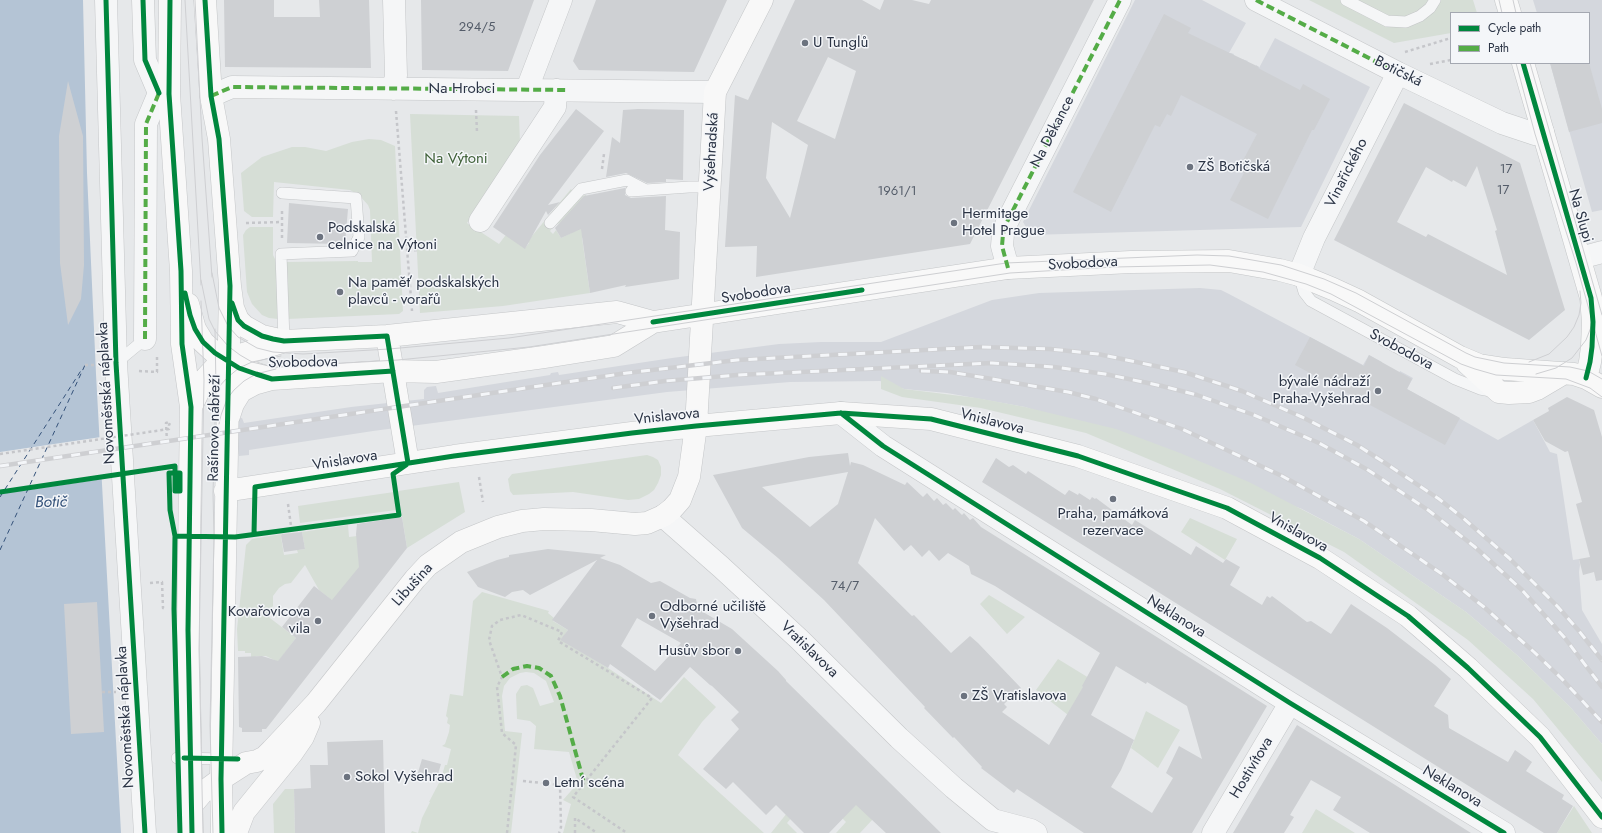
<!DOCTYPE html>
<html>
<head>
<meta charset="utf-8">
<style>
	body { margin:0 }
	#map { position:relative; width:1602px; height:833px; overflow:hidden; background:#e6e8ea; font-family:Jost,sans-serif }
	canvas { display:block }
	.legend { position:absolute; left:1450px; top:12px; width:140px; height:52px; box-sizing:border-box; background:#f4f6f9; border:1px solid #a4a8b1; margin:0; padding:5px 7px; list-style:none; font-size:12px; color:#2b3445 }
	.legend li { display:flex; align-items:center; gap:8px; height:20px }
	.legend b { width:20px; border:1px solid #a4a8b1 }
</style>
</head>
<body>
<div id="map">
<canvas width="1602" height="833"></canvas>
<ul class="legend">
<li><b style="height:5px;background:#00873e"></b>Cycle path</li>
<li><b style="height:5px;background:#54ac47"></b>Path</li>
</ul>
</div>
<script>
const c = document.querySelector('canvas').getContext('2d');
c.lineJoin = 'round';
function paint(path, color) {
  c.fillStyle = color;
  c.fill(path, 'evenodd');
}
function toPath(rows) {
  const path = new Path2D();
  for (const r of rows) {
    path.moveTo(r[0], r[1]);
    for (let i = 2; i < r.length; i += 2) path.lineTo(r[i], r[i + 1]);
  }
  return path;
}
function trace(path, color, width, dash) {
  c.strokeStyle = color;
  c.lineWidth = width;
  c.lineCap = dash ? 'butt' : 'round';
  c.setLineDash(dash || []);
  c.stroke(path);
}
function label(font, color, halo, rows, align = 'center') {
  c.font = font + ' Jost,sans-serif';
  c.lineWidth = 3;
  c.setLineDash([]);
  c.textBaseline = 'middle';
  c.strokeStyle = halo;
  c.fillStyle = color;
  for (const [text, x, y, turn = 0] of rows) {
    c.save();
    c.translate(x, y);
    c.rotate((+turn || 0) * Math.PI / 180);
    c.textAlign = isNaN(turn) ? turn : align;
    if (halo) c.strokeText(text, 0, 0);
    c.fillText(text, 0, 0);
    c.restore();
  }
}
const built = toPath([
	[1135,0,1202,0,1246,23,1229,53,1231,53,1234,54,1233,56,1248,61,1247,62,1256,67,1256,65,1259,67,1259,68,1275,38,1370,87,1301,227,1031,235,1023,222],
	[1533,0,1602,0,1602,210,1592,212,1550,63,1589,63,1589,13,1537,13],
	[1200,288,1221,290,1229,294,1363,365,1369,355,1382,362,1381,364,1399,373,1400,371,1413,378,1407,389,1498,440,1533,420,1550,452,1557,454,1573,560,1579,559,1580,565,1579,572,1582,610,1602,644,1602,744,1571,708,1518,656,1466,612,1359,539,1302,509,1025,407,947,393,904,389,880,381,790,382,667,392,373,431,249,450,249,455,239,456,235,419,242,418,244,423,351,407,424,399,424,390,427,387,436,386,438,393,550,375,551,373,558,372,559,375,672,358,779,344,821,342,881,342,992,300,1039,293]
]);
const green = toPath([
	[1309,0,1473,0,1477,13,1451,13,1451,33,1394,43],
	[410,114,519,116,520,143,467,223,499,244,508,232,525,248,529,243,527,242,571,189,577,197,586,195,589,207,554,226,550,231,553,234,556,230,561,238,583,227,584,237,582,238,590,293,503,306,420,313],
	[369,139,381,140,395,146,403,311,399,314,287,319,286,262,358,261,358,262,372,262,370,210,368,205,359,195,350,190,274,182,273,217,252,217,244,211,241,173,262,157,292,147,305,147,326,151,352,142],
	[250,227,273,227,273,255,277,263,278,319,269,318,262,315,252,304,247,292,243,235,246,230],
	[881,376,904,389,977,398,1025,407,1116,429,1180,453,1249,482,1359,539,1466,612,1518,656,1571,708,1602,744,1602,782,1533,699,1468,640,1344,552,1220,489,1086,433,981,408,902,397,881,389],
	[647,455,653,457,658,460,661,467,661,475,658,483,654,490,649,494,639,499,628,500,573,492,513,495,510,491,508,479,512,474],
	[459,482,465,512,407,548,398,491],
	[394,492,396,510,300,523,298,506],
	[1190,518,1237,539,1225,560,1181,532],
	[348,525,349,537,357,536,357,544,364,563,334,602,319,590,305,565,291,583,285,584,279,588,273,596,273,606,266,615,296,638,278,662,266,656,257,656,251,658,251,653,245,653,245,651,238,651,237,629,246,545,252,539,282,534,281,537,284,555,298,553,297,550,305,549,302,532],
	[482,592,549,611,548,613,554,618,553,621,568,630,561,640,608,668,661,703,684,677,716,707,702,722,678,755,764,833,563,833,571,804,563,800,578,783,569,752,534,749,536,726,530,721,517,719,516,694,521,686,527,685,533,688,540,706,554,702,546,681,534,673,526,672,520,673,510,678,504,686,502,696,505,731,522,733,511,833,411,833,412,831,418,833,422,818,430,802,429,802,441,779,445,765,447,765,451,749,442,746,445,744,449,732,450,725,447,723,448,718,446,716,450,694,463,696,473,601],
	[989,595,1025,617,1007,634,980,604],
	[1058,659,1089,678,1068,715,1036,690],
	[1146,711,1180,730,1158,768,1131,748],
	[285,789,294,789,295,833,274,833,273,804],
	[854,801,873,819,860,833,836,833,846,822,840,816],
	[1574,806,1592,833,1557,833],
	[1316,809,1355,833,1302,833],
	[787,813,792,817,787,823,797,833,771,833]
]);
const water = toPath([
	[0,0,83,0,87,173,96,374,121,833,0,833]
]);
const pier = toPath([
	[101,437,103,479,0,494,0,452]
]);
const ferry = toPath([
	[0,497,82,369],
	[0,550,85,365]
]);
const building = toPath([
	[224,0,274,0,274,17,320,17,319,0,369,0,371,68,225,67],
	[421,0,534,0,508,71,422,70],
	[596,0,727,0,694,72,579,70,573,61],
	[795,0,862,0,880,10,884,0,912,0,929,4,931,0,1094,0,970,244,756,277,757,246,725,247,735,95,748,100],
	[828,57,856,71,835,139,797,121],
	[772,122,808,145,790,218,766,178],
	[1164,14,1191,28,1188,33,1259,67,1258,68,1300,90,1303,84,1330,99,1314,130,1312,130,1268,219,1230,200,1244,173,1238,170,1257,134,1181,95,1171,116,1167,114,1160,127,1155,125,1111,212,1073,192],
	[1550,63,1589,63,1602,109,1602,123,1569,132],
	[68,81,83,136,84,265,81,299,68,325,60,263,59,136],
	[1404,103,1520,163,1565,310,1529,340,1334,240],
	[1477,166,1497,230,1495,231,1507,275,1428,234,1426,237,1397,222,1426,167,1452,182,1453,180,1466,187],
	[576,109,604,131,548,205,560,202,548,215,546,211,525,249,493,227,540,155],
	[638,109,684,110,683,180,666,179,666,182,647,183,626,173,606,177,612,137,620,143,623,110],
	[625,188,625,195,631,198,666,196,665,230,680,232,679,279,625,287,626,285,590,293,581,229,561,238,555,228,584,196],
	[289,203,348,209,345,244,287,243],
	[1310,337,1364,366,1369,355,1412,379,1407,389,1460,418,1445,445,1295,365],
	[1567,397,1594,410,1602,437,1602,580,1596,581,1594,572,1583,575,1579,559,1590,557,1576,504,1582,502,1568,451,1565,452,1545,441,1533,420,1549,411,1548,408],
	[848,453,850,466,851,462,863,465,905,485,907,482,923,497,927,493,934,501,937,498,943,505,946,503,953,510,955,508,962,515,964,513,970,520,973,518,981,527,1267,706,1192,833,1084,833,1017,789,1014,793,981,768,982,767,954,737,953,738,924,708,925,707,824,600,778,558,742,528,713,475,809,457],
	[848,472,838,504,810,527,762,487],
	[875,518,904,551,911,545,922,557,929,550,939,561,948,553,969,566,971,574,995,586,1100,653,1082,686,1083,687,1049,745,1002,712,1007,707,1004,704,1021,688,978,643,970,636,951,653,914,615,912,616,858,563],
	[1116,666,1146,684,1147,682,1187,706,1202,759,1179,746,1166,773,1173,778,1152,813,1111,787,1121,770,1134,740,1091,715],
	[996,458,1009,467,1013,465,1026,474,1028,471,1065,495,1069,490,1078,495,1079,493,1090,500,1092,497,1095,499,1096,498,1132,525,1135,520,1191,555,1196,546,1223,563,1226,559,1240,567,1230,585,1262,605,1267,596,1270,598,1272,596,1307,622,1311,621,1331,634,1351,604,1387,628,1435,665,1451,679,1434,706,1448,715,1449,728,1508,762,1515,750,1532,762,1526,771,1564,795,1562,799,1573,806,1557,833,1544,833,982,482],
	[402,517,407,548,266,729,262,729,262,732,242,732,242,728,239,727,238,657,262,656,278,661,296,638,282,627,314,586,332,600,359,567,356,534,357,524],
	[302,532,305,549,284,552,281,536,282,534],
	[548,549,606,555,600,558,620,565,651,583,660,581,690,598,696,599,698,609,732,629,778,671,786,680,786,681,941,833,886,833,856,805,829,833,804,833,776,805,766,815,733,782,726,789,703,769,739,729,731,720,739,712,712,686,710,685,690,667,660,700,610,664,608,668,560,640,568,630,552,620,597,560,530,595,523,590,512,592,505,597,478,587,467,572,497,560,509,557,509,555],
	[637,618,681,643,655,671,621,646],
	[97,602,104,732,71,734,64,604],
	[1297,725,1392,783,1471,833,1370,833,1333,810,1341,797,1311,780,1290,815,1294,817,1284,833,1233,833],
	[383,740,385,833,295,833,294,789,311,788,310,765,328,765,327,742],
	[422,759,441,764,436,781,417,776]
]);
const path = toPath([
	[1405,52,1451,38],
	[1430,64,1451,60],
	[476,110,477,132],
	[396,111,412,311],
	[602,169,604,154],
	[246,223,282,222],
	[282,238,282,209],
	[408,251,417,250],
	[85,365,94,365],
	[139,371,157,372,157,357],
	[167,442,166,423,169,422],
	[479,477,483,502],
	[288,504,292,533],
	[247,535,399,515,396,489],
	[150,583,162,582,163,608,166,609],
	[102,692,116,692],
	[523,781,560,785,561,827,559,833],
	[507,833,516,745,502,733,497,687,502,677,489,640,492,626,500,620,521,615,562,632,558,641,652,698,573,797,627,833],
	[575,833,575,818,597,833]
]);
const lane = toPath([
	[1346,0,1387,21,1406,22,1420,16,1430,8,1435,0],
	[631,191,689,187,710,187],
	[282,193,356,198,359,237,352,251,281,254,284,341],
	[550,223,581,189,627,180,646,190],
	[1299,275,1304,292,1311,301,1455,379,1480,389,1491,391],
	[116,363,145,339],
	[177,758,226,759]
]);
const street = toPath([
	[106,0,116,363,145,833],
	[143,0,145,60,159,93,146,124,145,339],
	[394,0,396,75,394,89],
	[1256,0,1398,73,1502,123,1535,134,1543,132],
	[527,89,561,0],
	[211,96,232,87,715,92],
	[480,221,555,107,556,90],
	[1580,258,1602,252],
	[1008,268,1002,246,1003,234,1007,222,1120,0],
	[1299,275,1314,238,1398,73],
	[841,413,883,446,1290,703,1504,833],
	[663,516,721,567,800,640,899,738,954,788,993,820,1031,830,1036,833],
	[1213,833,1290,703]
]);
const secondary = toPath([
	[170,0,169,94,181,271,182,344,191,407,188,630,192,833],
	[205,0,211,96,219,139,230,286,221,779,222,833],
	[1506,0,1510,13],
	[1523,63,1591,298,1593,322,1592,347,1590,362,1586,378],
	[230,286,233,308,238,320,244,326,262,336,284,341,387,336,617,312,653,322,1008,268,1131,262,1229,261,1280,270,1299,275,1333,289,1359,301,1460,357,1479,365,1505,369,1574,374,1586,378,1602,387],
	[188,304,195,329,203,342,215,353,239,368,272,379],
	[387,336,408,463],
	[1467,363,1499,392,1509,393,1529,392,1537,389,1564,373],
	[191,407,204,380,215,368,240,355,282,342],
	[229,416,233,404,241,391,254,384,272,379,393,371,436,372,544,357,614,346,653,322],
	[225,491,454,456,632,433,696,426,841,413,931,419,1078,456,1227,508,1320,558,1408,616,1468,668,1540,737,1602,817],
	[192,805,202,793,221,779,246,763,257,761,265,757,272,750,316,703,415,579,428,565,461,542,498,527,522,521,544,519,591,520,635,524,647,523,663,516,672,509,680,500,689,477,696,426,715,92,762,0],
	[236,833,244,812,292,753,303,737,309,723]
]);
const tram = toPath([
	[185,0,201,285],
	[195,0,202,138,212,277],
	[1499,0,1502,13],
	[1513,0,1516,13],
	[1516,63,1535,134,1576,263,1602,356],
	[1530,63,1602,315],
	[212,273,219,308,228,326,238,337,257,348,273,352,303,354,389,349,509,338,1006,263,1197,255,1229,256,1281,265,1324,279,1356,293,1466,353,1475,357,1504,363,1570,367,1588,371,1602,379],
	[201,280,209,319,215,331,228,346,240,355,252,362,273,367,398,360,529,347,1010,273,1115,267,1210,265,1263,272,1306,284,1331,294,1461,364,1475,369,1496,375,1566,379,1590,388,1602,397],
	[201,301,204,380,199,649,203,833],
	[1529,362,1549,354,1567,337,1574,327,1579,315,1581,303,1580,291],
	[1536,374,1556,368,1572,358,1586,340,1593,322],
	[215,391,228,377,239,368,252,362,281,356],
	[219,424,221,415,227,399,234,390,244,381,256,374,276,369],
	[213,833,210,725,214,537,213,493,216,389,215,329]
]);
const rail = toPath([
	[921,371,950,372,992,379,1068,392,1096,399,1182,429,1282,476,1364,521,1442,574,1484,607,1534,652,1561,678,1602,722],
	[613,388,665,381,737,375,992,363,1054,367,1105,374,1162,386,1197,395,1254,415,1319,443,1368,470,1428,510,1475,547,1522,590,1564,637,1602,687],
	[0,466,627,373,737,360,981,347,1050,349,1098,354,1184,372,1242,391,1302,417,1357,445,1382,461,1439,499,1463,518,1509,558,1558,607,1579,631,1602,660]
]);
const pathBridge = toPath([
	[0,454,169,429,169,425,171,421],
	[0,492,175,466,175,491,180,491,180,473]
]);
const quiet = toPath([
	[1256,0,1398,73],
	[211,96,232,87,569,90],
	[1008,268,1002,246,1003,234,1007,222,1120,0],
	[145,339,146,124,159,93,157,89],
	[502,677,513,669,527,666,539,668,551,676,560,696,584,783]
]);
const cycleway = toPath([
	[106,0,116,363,145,833],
	[143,0,145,60,159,93],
	[170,0,169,94,181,271,182,344,191,407,188,630,192,833],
	[205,0,211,96,219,139,230,286,221,779,222,833],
	[1523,63,1591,298,1593,322,1592,347,1590,362,1586,378],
	[185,293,190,315,195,329,203,342,215,353,239,368,256,374,272,379,393,371],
	[232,303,238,320,244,326,262,336,273,339,284,341,387,336,408,463],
	[653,322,862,290],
	[841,413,883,446,1290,703,1504,833],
	[0,492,175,466,175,491,180,491,180,473,169,473,170,510,175,536,174,609,180,833],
	[254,534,255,487,454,456,632,433,696,426,841,413,931,419,1078,456,1227,508,1320,558,1408,616,1468,668,1540,737,1602,817],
	[175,536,235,537,399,515,393,474,406,465],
	[184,758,238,759]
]);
const markers = [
	[805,43,4,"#6c737f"],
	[1190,167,4,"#6c737f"],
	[954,223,4,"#6c737f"],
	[320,237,4,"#6c737f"],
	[340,292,4,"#6c737f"],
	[1378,391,4,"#6c737f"],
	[1113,499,4,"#6c737f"],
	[652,616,4,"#6c737f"],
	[318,621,4,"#6c737f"],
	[738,651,4,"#6c737f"],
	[964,696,4,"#6c737f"],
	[347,777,4,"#6c737f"],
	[546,783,4,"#6c737f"]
];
const numberNames = [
	["294/5",477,28],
	["17",1506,170],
	["17",1503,191],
	["1961/1",897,192],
	["74/7",845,587]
];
const poiNames = [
	["U Tunglů",813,43],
	["ZŠ Botičská",1198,167],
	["Hermitage",962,214],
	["Hotel Prague",962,231],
	["Podskalská",328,228],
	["celnice na Výtoni",328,245],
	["Na paměť podskalských",348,283],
	["plavců - vorařů",348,300],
	["bývalé nádraží",1370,382,"right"],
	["Praha-Vyšehrad",1370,399,"right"],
	["Praha, památková",1113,514,"center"],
	["rezervace",1113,531,"center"],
	["Odborné učiliště",660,607],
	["Vyšehrad",660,624],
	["Kovařovicova",310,612,"right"],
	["vila",310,629,"right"],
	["Husův sbor",730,651,"right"],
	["ZŠ Vratislavova",972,696],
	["Sokol Vyšehrad",355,777],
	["Letní scéna",554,783]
];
const streetNames = [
	["Botičská",1398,72,26],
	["Na Hrobci",462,89],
	["Na Děkance",1053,132,-63],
	["Vyšehradská",712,152,-87],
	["Vinařického",1347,173,-63],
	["Na Slupi",1580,216,74],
	["Svobodova",1083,264,-3],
	["Svobodova",756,294,-9],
	["Svobodova",1401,350,28],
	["Svobodova",303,363,-1],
	["Novoměstská náplavka",107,393,-93],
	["Vnislavova",667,417,-6],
	["Vnislavova",992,422,14],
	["Rašínovo nábřeží",215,428,-89],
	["Vnislavova",345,461,-9],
	["Vnislavova",1298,533,29],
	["Libušina",413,585,-48],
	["Neklanova",1176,617,32],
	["Vratislavova",809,650,44],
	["Novoměstská náplavka",126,717,-93],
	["Hostivítova",1252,768,-59],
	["Neklanova",1452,787,31]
];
const parkNames = [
	["Na Výtoni",456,159]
];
const waterNames = [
	["Botič",51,503,-1]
];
paint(built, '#d4d7dd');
paint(green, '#d6ded6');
paint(water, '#b4c4d5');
paint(pier, '#e6e8ea');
trace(ferry, '#34527a', 1, [5, 4]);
paint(building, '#ced0d3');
trace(lane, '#c4c6c8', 12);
trace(street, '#c4c6c8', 23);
trace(secondary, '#c4c6c8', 23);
trace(path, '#c5c6ca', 2.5, [3, 3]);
trace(lane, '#f5f6f7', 11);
trace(street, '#f5f6f7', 22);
trace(secondary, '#f8f8f8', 22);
trace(tram, '#cecfd2', 1);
trace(rail, '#cecfd2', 4.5);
trace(rail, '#f4f6f9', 3, [9]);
trace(pathBridge, '#c5c6ca', 2.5, [3, 3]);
trace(quiet, '#54ac47', 4, [8, 4]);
trace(cycleway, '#00873e', 5);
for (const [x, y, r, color] of markers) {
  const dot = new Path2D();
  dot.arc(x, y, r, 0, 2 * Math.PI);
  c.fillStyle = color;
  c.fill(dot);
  trace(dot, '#f4f6f9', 1.5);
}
label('13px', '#545c69', null, numberNames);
label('15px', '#2b3445', '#f4f6f9', poiNames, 'left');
label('15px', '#2b3445', '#f4f6f9', streetNames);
label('15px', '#3f6138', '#f4f6f9', parkNames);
label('italic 16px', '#34527a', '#f4f6f9', waterNames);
</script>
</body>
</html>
